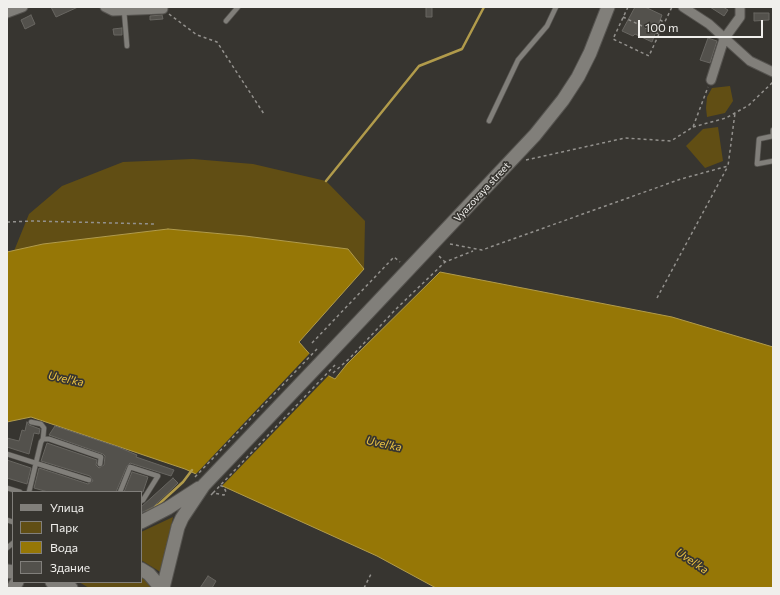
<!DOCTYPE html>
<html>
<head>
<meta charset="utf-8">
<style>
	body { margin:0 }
	#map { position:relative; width:780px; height:595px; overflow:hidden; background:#373530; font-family:Commissioner,sans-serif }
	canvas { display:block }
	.frame { position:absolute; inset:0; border:8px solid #f0efec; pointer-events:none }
	.legend { position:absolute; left:12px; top:491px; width:130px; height:92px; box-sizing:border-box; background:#373530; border:1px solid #817f7b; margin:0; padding:5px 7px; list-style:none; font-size:12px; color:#f0efec }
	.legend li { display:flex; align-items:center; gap:8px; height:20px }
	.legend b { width:20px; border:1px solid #817f7b }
	.scale { position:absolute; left:638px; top:20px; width:125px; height:18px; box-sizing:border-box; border:2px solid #f0efec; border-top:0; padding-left:5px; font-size:12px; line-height:14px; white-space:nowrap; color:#f0efec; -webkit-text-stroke:3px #373530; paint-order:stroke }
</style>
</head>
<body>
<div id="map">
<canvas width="780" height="595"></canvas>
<div class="frame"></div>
<ul class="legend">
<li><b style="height:5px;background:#817f7a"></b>Улица</li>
<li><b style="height:11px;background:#614e14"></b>Парк</li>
<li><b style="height:11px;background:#967706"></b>Вода</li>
<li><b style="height:11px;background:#53514c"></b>Здание</li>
</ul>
<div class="scale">100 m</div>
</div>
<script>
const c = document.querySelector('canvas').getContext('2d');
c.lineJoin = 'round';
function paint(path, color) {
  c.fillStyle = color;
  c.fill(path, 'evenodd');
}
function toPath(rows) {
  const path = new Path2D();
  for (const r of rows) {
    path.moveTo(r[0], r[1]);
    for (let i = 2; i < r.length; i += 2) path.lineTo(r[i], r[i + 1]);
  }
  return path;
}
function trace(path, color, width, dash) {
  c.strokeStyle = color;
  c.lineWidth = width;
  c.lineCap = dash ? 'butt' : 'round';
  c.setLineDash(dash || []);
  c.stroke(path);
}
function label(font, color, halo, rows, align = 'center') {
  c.font = font + ' Commissioner,sans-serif';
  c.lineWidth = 3.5;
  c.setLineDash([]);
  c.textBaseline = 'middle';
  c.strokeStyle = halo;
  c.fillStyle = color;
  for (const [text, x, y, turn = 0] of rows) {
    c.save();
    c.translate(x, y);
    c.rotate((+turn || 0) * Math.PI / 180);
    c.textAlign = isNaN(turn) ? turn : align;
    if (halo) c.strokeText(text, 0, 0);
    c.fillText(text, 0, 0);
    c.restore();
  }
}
const green = toPath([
	[730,86,733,101,725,113,707,117,706,108,707,97,712,88],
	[718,127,723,161,705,168,686,146,703,129],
	[193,159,253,164,326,181,365,221,364,269,348,249,245,236,168,229,43,244,14,251,29,214,62,186,123,162],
	[173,517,162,573,141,560,141,532],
	[141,577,149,582,151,588,89,588,79,582,141,582]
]);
const water = toPath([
	[168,229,245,236,348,249,364,269,299,342,329,376,335,379,347,364,440,272,672,317,773,347,773,588,436,588,377,556,185,469,31,417,7,422,7,252,43,244,168,229]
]);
const pier = toPath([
	[310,353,330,374,221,487,195,475]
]);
const stream = toPath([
	[326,181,419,66,462,49,484,7],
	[149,514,147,511,159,504,183,482,192,470]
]);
const building = toPath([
	[51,7,78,7,56,17,51,7],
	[426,7,432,7,432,17,426,17,426,7],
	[635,7,645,7,662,15,652,42,635,34,633,36,622,31,635,7],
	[710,7,723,7,728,10,724,16,710,7],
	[754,13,769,13,769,20,754,21,754,13],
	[31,15,35,24,25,29,21,20,31,15],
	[162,15,163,19,150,20,150,16,162,15],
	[122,28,122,35,114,35,113,29,122,28],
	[708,38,717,41,710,63,700,60,708,38],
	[27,422,29,425,40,429,39,434,34,433,29,454,7,447,7,438,19,441,22,430,25,431,27,422],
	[55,426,118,447,137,455,136,457,174,470,171,476,130,463,127,466,116,492,48,492,34,488,39,468,88,484,93,481,90,476,41,461,47,443,97,460,96,465,99,468,104,465,105,456,103,454,49,435,55,426],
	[7,460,31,468,27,484,7,478,7,460],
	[132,472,148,477,143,492,124,492,132,472],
	[173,478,178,483,153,507,141,513,141,507,173,478],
	[208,576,216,581,212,588,200,588,208,576]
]);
const path = toPath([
	[628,7,613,39,649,56,659,34],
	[169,14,197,35,217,42,264,114],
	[623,17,659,34,672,7],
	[660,20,662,21,660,24,662,25],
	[693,127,726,118,735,113,749,105,773,82],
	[526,160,625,138,671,141,693,127,708,87],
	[7,222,32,221,155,224],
	[450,244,482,250,681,179,728,166,735,113],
	[439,256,445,262],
	[657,298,728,166],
	[312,343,394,257,400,262],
	[333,373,350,358,396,309,445,262,473,251],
	[195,477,317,349],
	[211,495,213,493,224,495,226,492,224,487,219,485],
	[364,588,371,574]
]);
const lane = toPath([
	[124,10,127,46],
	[226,21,238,7],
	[489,121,518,60,547,26,556,7],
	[773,130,773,136,759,139,757,164,773,161],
	[31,422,41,424,44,428,43,439],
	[7,454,89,480],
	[7,488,20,492],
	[29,492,41,442,43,439,49,439,101,457,100,464],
	[120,492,130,467,158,476,143,500,141,501],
	[7,520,13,522],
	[7,548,13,543]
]);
const street = toPath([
	[105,7,113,11,163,9],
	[683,7,709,24,750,61,773,72],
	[7,13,23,7],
	[711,80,724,39,740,17,740,7]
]);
const secondary = toPath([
	[326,357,535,135,563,100,578,77,590,53,608,7],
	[141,522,168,508,199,488],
	[141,569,149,574,161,588],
	[7,571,13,572],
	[52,582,71,588],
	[13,588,17,582],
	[163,588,178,527,182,518,204,485]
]);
const pathBridge = toPath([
	[213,493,335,365]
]);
const secondaryBridge = toPath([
	[204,485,326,357]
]);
const streetNames = [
	["Vyazovaya street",482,192,-47]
];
const waterNames = [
	["Uvel'ka",66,379,12],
	["Uvel'ka",384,444,12],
	["Uvel'ka",692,561,34]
];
paint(green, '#614e14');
paint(water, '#967706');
trace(water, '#b19b4b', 1);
paint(pier, '#373530');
trace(stream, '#b19b4b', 2.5);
paint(building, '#53514c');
trace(building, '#686661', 1);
trace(lane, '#55534f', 6);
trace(street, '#55534f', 11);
trace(secondary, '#55534f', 15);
trace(path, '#93918d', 1.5, [3, 3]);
trace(lane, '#817f7a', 4.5);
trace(street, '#817f7a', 9);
trace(secondary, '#817f7a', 13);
trace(secondaryBridge, '#55534f', 15, []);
trace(pathBridge, '#93918d', 1.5, [3, 3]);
trace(secondaryBridge, '#817f7a', 13);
label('10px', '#f0efec', '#373530', streetNames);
label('italic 11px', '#edc443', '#373530', waterNames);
</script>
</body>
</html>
